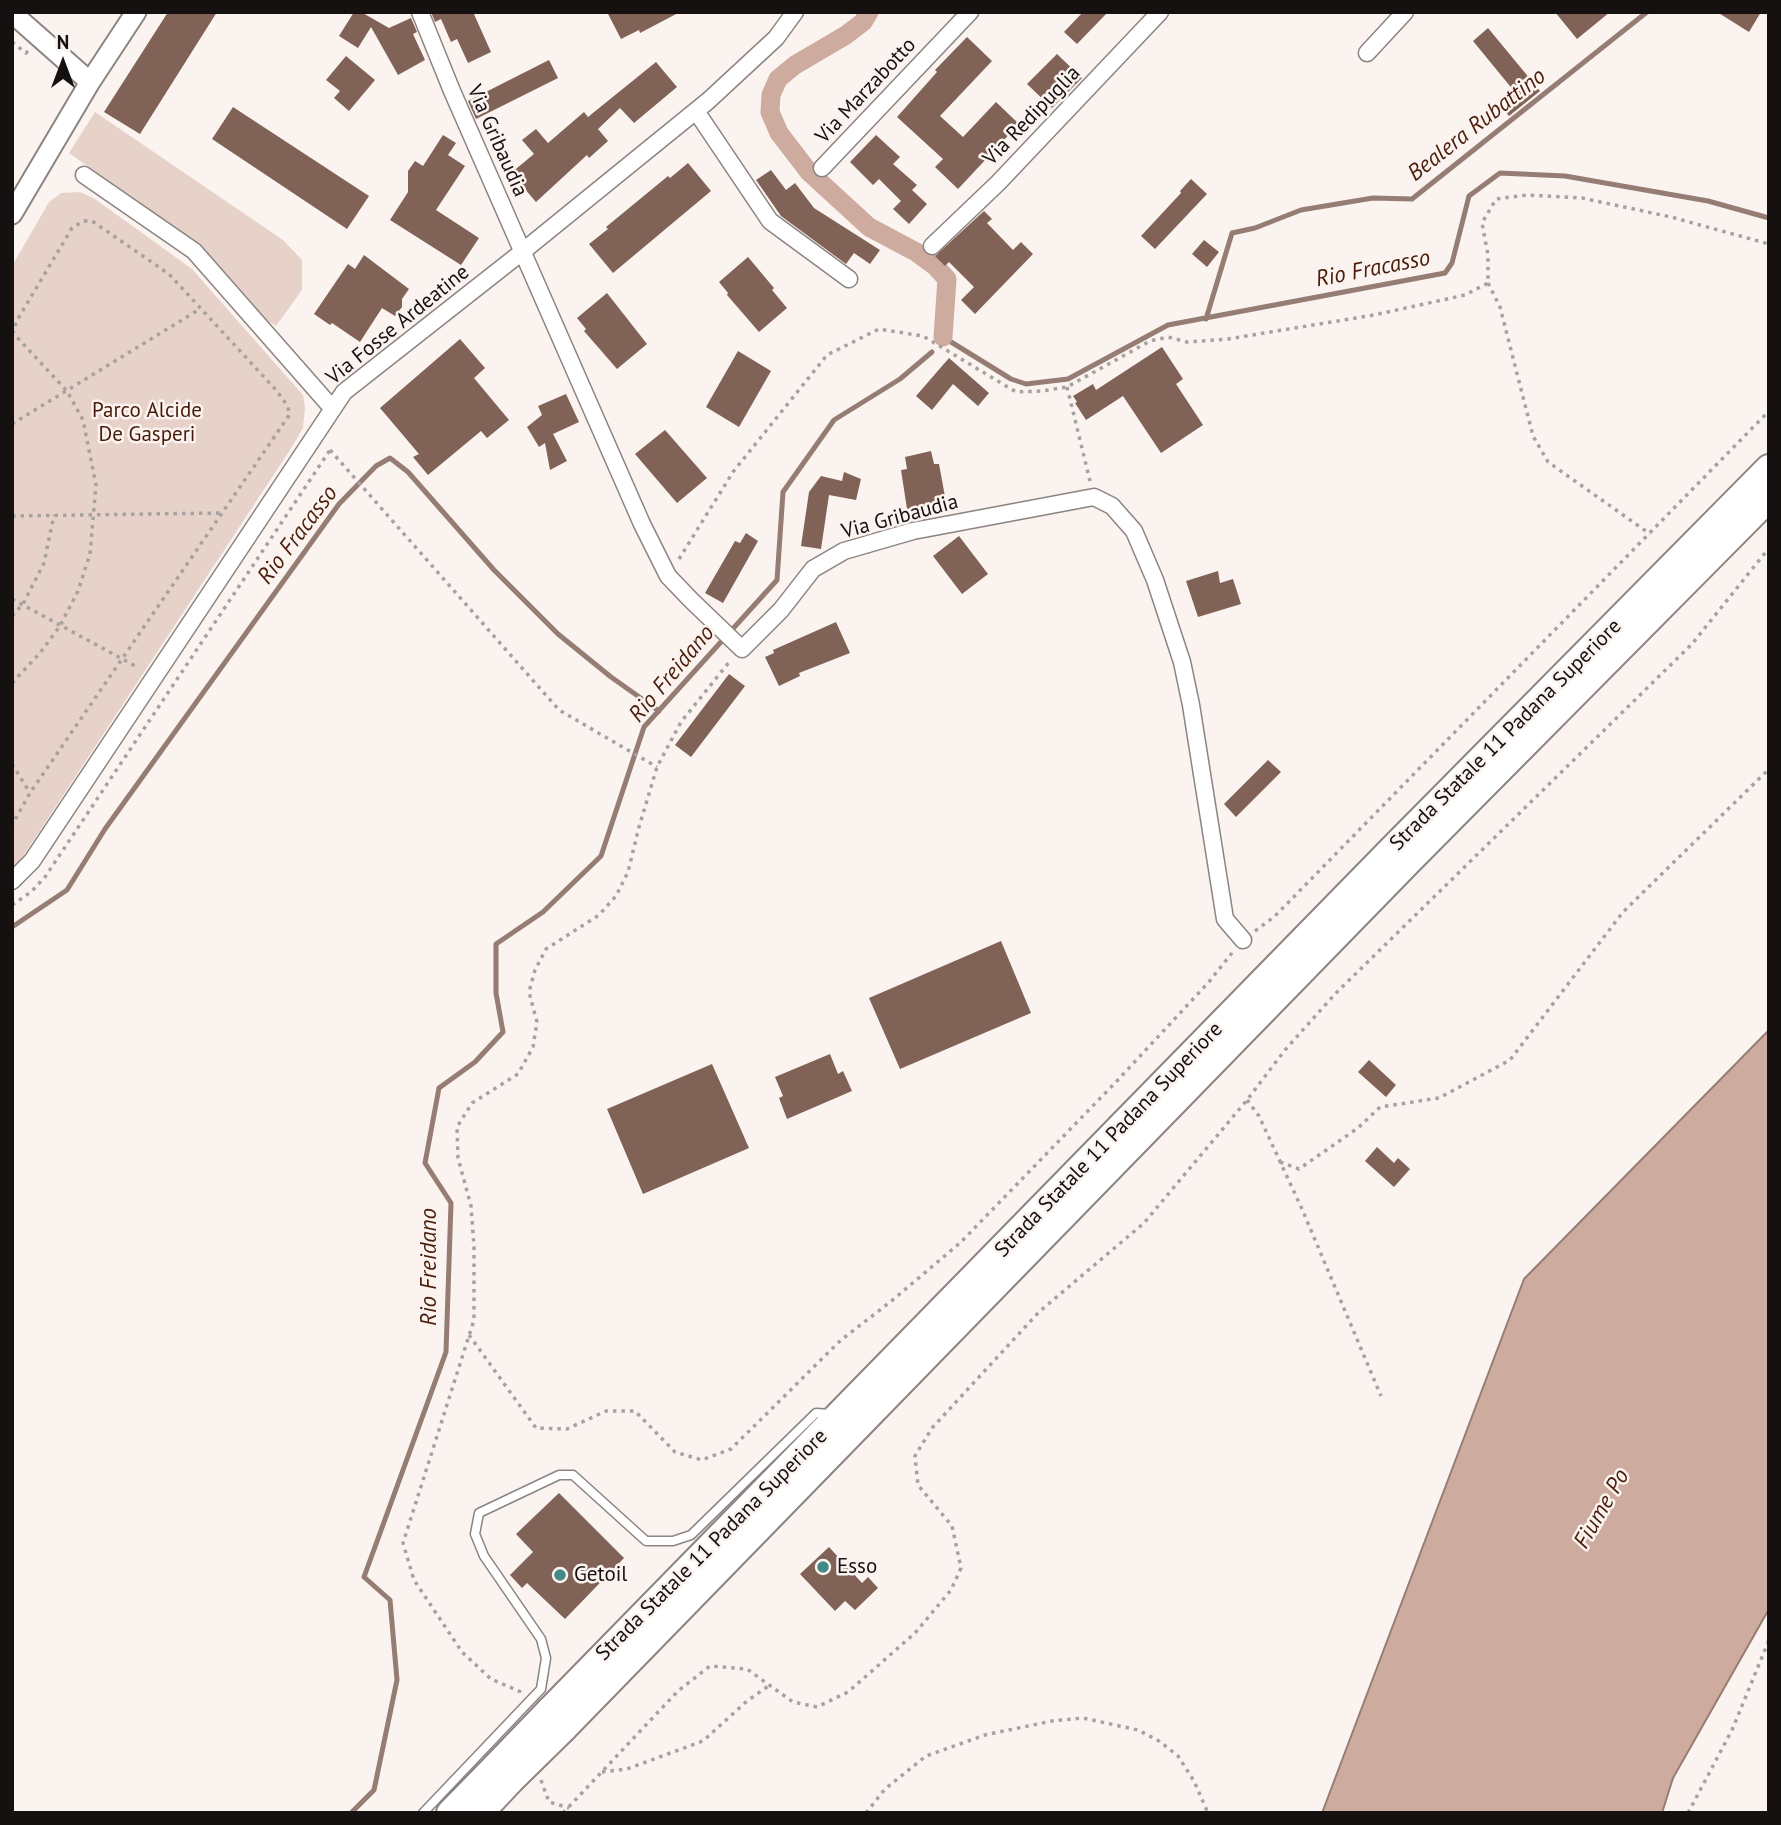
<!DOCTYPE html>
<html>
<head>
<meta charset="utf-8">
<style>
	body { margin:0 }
	#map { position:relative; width:1781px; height:1825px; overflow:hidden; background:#fbf3f0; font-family:"PT Sans",sans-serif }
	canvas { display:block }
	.frame { position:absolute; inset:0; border:14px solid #141110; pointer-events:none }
	.north { position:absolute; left:28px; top:28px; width:70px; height:70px; -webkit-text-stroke:5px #fbf3f0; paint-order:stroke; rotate:0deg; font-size:19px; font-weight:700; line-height:28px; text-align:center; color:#141110 }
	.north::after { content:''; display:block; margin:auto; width:24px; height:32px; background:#141110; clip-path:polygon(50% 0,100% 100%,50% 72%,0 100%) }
</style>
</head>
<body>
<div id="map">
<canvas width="1781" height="1825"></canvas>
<div class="frame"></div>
<div class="north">N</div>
</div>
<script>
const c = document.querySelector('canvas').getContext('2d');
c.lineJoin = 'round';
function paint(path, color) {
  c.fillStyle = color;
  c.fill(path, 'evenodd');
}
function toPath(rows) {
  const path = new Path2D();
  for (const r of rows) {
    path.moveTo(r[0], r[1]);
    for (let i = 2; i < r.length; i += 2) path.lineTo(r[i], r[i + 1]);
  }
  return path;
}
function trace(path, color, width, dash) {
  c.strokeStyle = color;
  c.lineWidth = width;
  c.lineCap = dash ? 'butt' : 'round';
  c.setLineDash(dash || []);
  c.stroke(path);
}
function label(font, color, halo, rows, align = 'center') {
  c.font = font + ' "PT Sans",sans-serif';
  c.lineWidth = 5;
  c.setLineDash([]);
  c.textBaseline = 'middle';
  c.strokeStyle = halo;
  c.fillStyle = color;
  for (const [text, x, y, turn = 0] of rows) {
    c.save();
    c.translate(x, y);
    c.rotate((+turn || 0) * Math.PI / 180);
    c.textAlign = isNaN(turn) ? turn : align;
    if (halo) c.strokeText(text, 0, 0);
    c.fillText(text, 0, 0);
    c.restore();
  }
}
const green = toPath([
	[95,112,283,240,302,260,302,290,276,326,260,316,199,245,69,153],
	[80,192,95,199,192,269,303,395,305,408,303,428,290,450,18,864,12,867,12,266,49,202,61,193]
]);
const water = toPath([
	[1769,1030,1769,1609,1673,1778,1662,1813,1322,1813,1524,1279,1769,1030]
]);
const stream = toPath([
	[1206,319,1232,233,1255,228,1301,210,1373,198,1412,199,1647,12],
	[943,337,1011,379,1026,384,1068,379,1168,325,1445,273,1452,263,1469,196,1500,173,1565,176,1708,201,1769,218],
	[12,927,67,890,105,829,339,504,376,466,390,458,408,472,494,570,558,634,611,677,659,711],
	[351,1813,374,1790,397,1680,390,1600,364,1577,446,1352,451,1203,425,1163,439,1088,475,1062,503,1032,496,993,496,944,543,912,601,856,644,727,777,580,783,492,834,420,900,379,932,352]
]);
const canal = toPath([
	[869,12,863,22,846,35,795,65,778,79,771,95,770,112,779,133,809,172,869,227,916,252,935,266,947,279,943,337]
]);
const building = toPath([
	[168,12,217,12,140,134,104,112],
	[354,12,361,12,389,28,411,18,417,32,413,34,425,60,398,75,371,27,358,48,339,36],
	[431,12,473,12,491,52,468,63,457,39,451,42,441,19,435,22],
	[607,12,680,12,640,33,639,30,621,39],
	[1083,12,1108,12,1077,44,1064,32],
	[1555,12,1610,12,1577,39],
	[1717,12,1761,12,1749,32],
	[1488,28,1540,91,1509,116,1499,104,1514,91,1473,41],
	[967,37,992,61,940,116,963,137,996,102,1019,124,958,189,935,167,943,159,897,117,937,72,935,70],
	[1057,54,1082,78,1052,108,1027,84],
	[346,56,375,80,349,111,334,98,340,91,326,80],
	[549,60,558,78,476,119,468,101],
	[656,62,677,87,634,123,620,108,598,129,608,141,589,158,587,155,536,202,511,173,534,154,522,140,536,129,548,143,584,112,588,117],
	[233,107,369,196,347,229,212,139],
	[443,135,456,143,448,155,465,166,436,210,479,238,461,265,390,220,408,192,408,171,415,161,423,166],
	[876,135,900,157,893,164,917,185,912,190,927,204,909,224,893,209,901,201,879,179,873,185,850,162],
	[688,163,711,191,613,273,589,244,608,229,606,227,668,176,670,178],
	[771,170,786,190,795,183,814,208,880,250,870,264,854,253,846,264,781,216,756,180],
	[1191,179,1207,194,1155,249,1141,236,1181,193,1180,191],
	[984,211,992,219,987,223,1013,250,1021,242,1033,254,975,314,961,300,974,287,949,262,945,266,935,256],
	[1204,240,1219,252,1207,267,1192,254],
	[364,255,409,289,402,299,402,307,395,316,382,308,360,342,332,323,330,325,314,314,348,264,355,269],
	[748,257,774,288,772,290,787,308,759,332,727,295,728,293,719,282],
	[607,293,647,344,617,369,584,331,586,329,577,318],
	[460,339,485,368,474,378,509,420,487,438,481,431,428,475,413,457,419,454,380,408],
	[1162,347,1183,379,1176,384,1203,425,1161,453,1123,396,1086,420,1075,403,1077,402,1073,396,1093,384,1096,390],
	[738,351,771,371,739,427,706,407],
	[949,358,989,393,978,406,953,384,932,410,916,396],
	[566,394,579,422,553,434,567,461,550,470,545,443,539,447,527,427,542,415,538,406],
	[665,430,707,478,677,503,635,454],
	[931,451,934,464,939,464,946,502,907,509,901,470,907,469,905,457],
	[844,472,861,479,856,500,829,495,821,549,801,546,809,492,821,476,842,481],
	[746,533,758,541,723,603,705,593,735,541,740,543],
	[959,536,988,574,962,594,933,556],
	[1218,571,1220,583,1233,579,1241,604,1198,617,1186,581],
	[836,622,850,653,799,673,800,676,779,686,765,657,774,653,773,650],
	[729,674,745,686,691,757,675,745],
	[1268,760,1281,772,1236,817,1224,804],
	[1001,941,1031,1013,900,1069,869,998],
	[830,1054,838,1074,843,1071,852,1091,787,1119,779,1098,783,1096,775,1077],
	[1369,1060,1396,1085,1386,1097,1358,1072],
	[712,1064,749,1148,643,1194,607,1109],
	[1377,1147,1394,1163,1398,1158,1410,1169,1394,1187,1365,1161],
	[559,1493,624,1558,565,1619,527,1583,522,1588,510,1575,533,1552,516,1534],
	[829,1547,862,1583,868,1577,878,1588,855,1610,845,1601,835,1611,800,1574]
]);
const path = toPath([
	[12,42,26,53,28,51],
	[1488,283,1500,307,1533,436,1548,462,1650,534],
	[1067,387,1090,481],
	[12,424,200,309],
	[330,450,559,710,657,767],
	[12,516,220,513],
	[679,559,733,472,827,355,879,329,923,336,1016,392,1042,391,1067,387,1150,341,1168,337,1187,342,1228,339,1374,315,1465,295,1488,283,1488,255,1482,223,1496,199,1527,195,1582,198,1671,217,1769,244],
	[12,599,139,668],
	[12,616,23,604,44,563,54,515],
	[12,683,40,653,60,626,78,591,90,554,96,485,83,420,67,391,13,333,16,322,72,228,84,221,92,221,169,274,276,390,287,405,290,414,30,793,12,825],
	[12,764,30,793],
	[12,905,31,892,45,877,330,450],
	[1255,931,1274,917,1769,411],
	[1247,1100,1259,1116,1302,1209,1381,1396],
	[1280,1162,1299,1169,1358,1128,1380,1107,1439,1098,1510,1060,1623,912,1769,769],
	[469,1335,536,1428,567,1429,606,1411,635,1411,675,1452,702,1460,731,1449,841,1340,889,1303,960,1243,1115,1083,1208,983,1232,953],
	[521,1692,491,1679,462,1652,414,1580,403,1543,474,1320,474,1247,471,1206,458,1158,457,1127,472,1103,518,1074,533,1047,537,1022,529,992,535,970,546,949,599,915,616,896,628,872,639,827,657,767,681,722,730,661],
	[602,1772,627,1769,703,1741,747,1701,770,1685],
	[541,1780,549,1802,569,1808],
	[563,1813,678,1691,710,1666,747,1669,793,1702,817,1707,848,1692,915,1633,951,1590,961,1568,952,1526,918,1485,915,1456,932,1428,1039,1312,1144,1223,1247,1100,1285,1050,1335,994,1692,644,1769,548],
	[866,1813,885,1789,926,1756,985,1735,1052,1721,1083,1718,1138,1730,1159,1741,1178,1756,1194,1781,1208,1813],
	[1688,1813,1732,1730,1769,1640]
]);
const service = toPath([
	[423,1813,541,1689,546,1658,541,1639,484,1556,475,1534,479,1513,559,1475,573,1475,646,1541,673,1541,691,1535,816,1413,830,1414]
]);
const minor = toPath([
	[420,12,452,91,642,524,668,576,691,600,742,649,781,610,813,569,844,551,913,531,1094,497,1112,506,1134,531,1155,580,1182,662,1191,705,1225,919,1243,940],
	[1367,53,1405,12],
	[696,111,770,221,849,279],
	[822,168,970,12],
	[84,175,194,251,332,408],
	[932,246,998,183,1160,12],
	[12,881,32,861,344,392,522,252,708,101,776,38,795,12]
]);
const tertiary = toPath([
	[12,13,90,82],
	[12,214,90,82,136,12]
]);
const trunk = toPath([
	[550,1710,1394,847,1769,468],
	[563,1729,1410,860,1769,498],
	[450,1813,496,1766],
	[480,1813,511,1780]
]);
const trunkBridge = toPath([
	[496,1766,550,1710],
	[511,1780,563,1729]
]);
const markers = [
	[823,1567,7,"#428a88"],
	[560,1575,7,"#428a88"]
];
const streetNames = [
	["Via Marzabotto",866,91,-47],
	["Via Redipuglia",1032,116,-46],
	["Via Gribaudia",497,141,66],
	["Via Fosse Ardeatine",398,325,-39],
	["Via Gribaudia",900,517,-15],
	["Strada Statale 11 Padana Superiore",1506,735,-45],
	["Strada Statale 11 Padana Superiore",1109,1140,-46],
	["Strada Statale 11 Padana Superiore",712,1545,-45]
];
const parkNames = [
	["Parco Alcide",147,411],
	["De Gasperi",147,435]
];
const poiNames = [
	["Esso",837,1567],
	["Getoil",574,1575]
];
const waterNames = [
	["Bealera Rubattino",1477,125,-38],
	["Rio Fracasso",1373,269,-11],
	["Rio Fracasso",298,535,-53],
	["Rio Freidano",672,674,-50],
	["Rio Freidano",429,1267,-90],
	["Fiume Po",1602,1509,-60]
];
paint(green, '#e7d2c9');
paint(water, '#cdab9e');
trace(water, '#967d73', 2);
trace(stream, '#967d73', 5);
trace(canal, '#cdab9e', 19);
paint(building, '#806256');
trace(service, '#8b8481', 11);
trace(minor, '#8b8481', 19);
trace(tertiary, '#8b8481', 23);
trace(trunk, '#8b8481', 30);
trace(path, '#a7a19f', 3.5, [3.5, 5]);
trace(service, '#fff', 8);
trace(minor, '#fff', 16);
trace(tertiary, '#fff', 19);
trace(trunk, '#fff', 26);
trace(trunkBridge, '#8b8481', 30, []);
trace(trunkBridge, '#fff', 26);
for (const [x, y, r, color] of markers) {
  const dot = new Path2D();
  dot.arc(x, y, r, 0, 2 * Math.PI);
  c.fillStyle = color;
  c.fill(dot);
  trace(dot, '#fbf3f0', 2.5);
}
label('21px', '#141110', '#fbf3f0', streetNames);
label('21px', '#471a07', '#fbf3f0', parkNames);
label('21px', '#141110', '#fbf3f0', poiNames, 'left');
label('italic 23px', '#4a1e0a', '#fbf3f0', waterNames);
</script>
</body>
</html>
